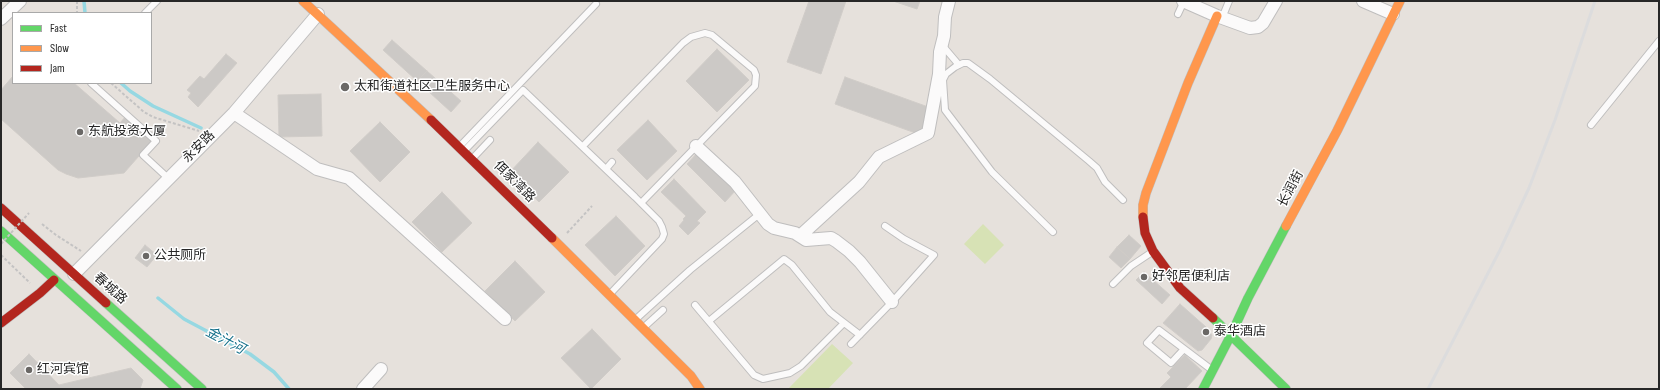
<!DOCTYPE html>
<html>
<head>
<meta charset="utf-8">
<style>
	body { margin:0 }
	#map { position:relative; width:1660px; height:390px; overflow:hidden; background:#e6e1dc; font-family:"Sofia Sans Condensed",sans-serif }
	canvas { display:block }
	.frame { position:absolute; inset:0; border:2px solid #272727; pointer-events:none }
	.legend { position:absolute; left:12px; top:12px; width:140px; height:72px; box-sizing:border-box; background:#fff; border:1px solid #a9a9a9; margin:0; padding:5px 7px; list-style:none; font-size:12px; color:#272727 }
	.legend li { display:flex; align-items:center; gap:8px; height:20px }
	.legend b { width:20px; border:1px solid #a9a9a9 }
</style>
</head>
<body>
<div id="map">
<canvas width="1660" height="390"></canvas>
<div class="frame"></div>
<ul class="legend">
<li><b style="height:5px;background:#63d668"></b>Fast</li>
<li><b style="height:5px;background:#ff974d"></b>Slow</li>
<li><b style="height:5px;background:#b3261e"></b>Jam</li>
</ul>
</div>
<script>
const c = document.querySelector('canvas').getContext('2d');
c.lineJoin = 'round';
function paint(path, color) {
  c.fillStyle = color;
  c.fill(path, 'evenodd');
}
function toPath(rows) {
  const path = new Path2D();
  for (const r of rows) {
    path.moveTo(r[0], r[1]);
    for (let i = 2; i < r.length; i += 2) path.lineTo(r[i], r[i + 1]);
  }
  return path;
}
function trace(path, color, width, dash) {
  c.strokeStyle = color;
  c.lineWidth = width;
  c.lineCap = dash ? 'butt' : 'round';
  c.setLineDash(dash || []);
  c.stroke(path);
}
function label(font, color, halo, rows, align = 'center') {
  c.font = font + ' "Sofia Sans Condensed","Noto Sans SC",sans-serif';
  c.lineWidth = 3;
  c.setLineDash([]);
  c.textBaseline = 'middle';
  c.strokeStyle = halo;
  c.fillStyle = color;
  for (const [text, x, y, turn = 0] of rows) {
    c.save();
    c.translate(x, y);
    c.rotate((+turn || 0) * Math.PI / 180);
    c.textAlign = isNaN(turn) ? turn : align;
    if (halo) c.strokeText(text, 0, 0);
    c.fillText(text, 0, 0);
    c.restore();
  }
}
const pitch = toPath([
	[983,224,1004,245,985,264,964,244],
	[832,344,853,363,828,389,788,389]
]);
const stream = toPath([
	[84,1,85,13],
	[121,83,130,91,153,106,201,128],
	[158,298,184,319,250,354,274,372,289,389]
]);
const building = toPath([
	[809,1,846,1,821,74,787,62,809,1],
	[893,1,920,1,917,9,893,1],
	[392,40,427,71,417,81,383,50,392,40],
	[717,49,749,80,717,112,686,81,717,49],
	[226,54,237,63,198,107,188,97,191,93,187,90,200,76,204,79,226,54],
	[427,71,461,101,451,112,417,81,427,71],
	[13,76,13,83,74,83,120,123,126,116,153,140,124,173,78,178,66,174,58,170,1,119,1,90,13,76],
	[845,77,931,108,921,135,835,104,845,77],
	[321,94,322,136,279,137,278,95,321,94],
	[648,120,677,151,647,180,617,150,648,120],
	[380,122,410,152,380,182,350,151,380,122],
	[538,142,569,172,539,202,509,173,538,142],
	[698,152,736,190,725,202,687,164,698,152],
	[674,179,706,212,697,221,700,223,688,235,679,226,684,220,683,219,686,216,661,192,674,179],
	[442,192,472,223,442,252,412,222,442,192],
	[616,216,645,246,615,276,585,245,616,216],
	[1129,235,1141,246,1130,259,1117,247,1129,235],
	[145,245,157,255,147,267,135,258,145,245],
	[1117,247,1130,259,1121,268,1109,257,1117,247],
	[515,261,545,292,515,321,485,291,515,261],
	[1144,272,1170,295,1162,304,1136,280,1144,272],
	[1180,304,1206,327,1212,335,1211,339,1202,350,1198,351,1163,323,1180,304],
	[592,329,621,359,591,389,561,358,592,329],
	[29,354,59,385,131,368,143,380,140,389,26,389,10,373,29,354],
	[1185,355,1202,371,1185,389,1159,389,1171,377,1167,373,1185,355]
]);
const path = toPath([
	[77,1,77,13],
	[111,83,144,112,153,117,199,131],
	[42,224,56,235,81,251],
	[567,233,592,206],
	[1,255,30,283]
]);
const lane = toPath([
	[145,13,157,1],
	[1178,14,1184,1],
	[1222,18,1229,1],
	[942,45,959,65],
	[91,83,156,141,143,155,168,178],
	[1591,125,1659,41],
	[460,146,596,4],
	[583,146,683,43,691,37,705,33,712,35,754,70,756,75,755,86,641,203],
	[465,150,523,90,635,197,659,221,662,227,664,234,662,239,610,294],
	[473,158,490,140],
	[606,169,612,162],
	[1053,232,992,172,945,110,943,80,946,74,955,67,963,63,968,63,990,79,1089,161,1097,168,1105,182,1123,200],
	[1113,284,1131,266,1152,252],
	[695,305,754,375,763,379,790,373,801,366,844,323],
	[636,319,690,270,757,216],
	[709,321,784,259,792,265,830,312,860,335],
	[643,328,663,310],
	[851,344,892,302,934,255,904,239,885,226],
	[1184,349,1171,363,1147,343,1159,330,1212,370]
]);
const street = toPath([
	[1183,1,1217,16,1250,28,1258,27,1263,23,1276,1],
	[1363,1,1393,14],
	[1,19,20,1],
	[234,113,317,169,349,178,505,319],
	[696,146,735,182,768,224,774,228,795,233,806,240,831,238,836,241,849,251,860,262,892,302],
	[800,236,859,182,879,157,928,133,939,74,940,52,944,36,945,17,949,1],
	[74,274,234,113,318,14],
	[363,389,381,369]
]);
const fast = toPath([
	[1,231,177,389],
	[106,303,202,389],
	[1213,318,1286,389],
	[1203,389,1231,335,1248,298,1286,226]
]);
const slow = toPath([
	[303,1,431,120],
	[1143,217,1143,205,1146,193,1188,83,1217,16],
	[1286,226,1337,131,1400,1],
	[552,238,691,376,700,389]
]);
const jam = toPath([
	[431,120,552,238],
	[1,208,106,303],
	[1143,217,1145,233,1153,251,1180,288,1213,318],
	[1,323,40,293,54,280]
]);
const rail = toPath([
	[1428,389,1500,250,1529,188,1555,120,1595,1]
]);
const pathBridge = toPath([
	[1,244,29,213]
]);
const markers = [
	[345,87,5,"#6a6866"],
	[80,132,4,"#6a6866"],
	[146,256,4,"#6a6866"],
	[1144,277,4,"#6a6866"],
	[1206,332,4,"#6a6866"],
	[29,370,4,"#6a6866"]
];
const poiNames = [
	["太和街道社区卫生服务中心",354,87],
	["东航投资大厦",88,132],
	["公共厕所",154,256],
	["好邻居便利店",1152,277],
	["泰华酒店",1214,332],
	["红河宾馆",37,370]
];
const streetNames = [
	["永安路",199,147,-45],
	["佴家湾路",514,182,45],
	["长润街",1291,189,-62],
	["春城路",110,289,42]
];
const waterNames = [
	["金汁河",225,341,28]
];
paint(pitch, '#d7e2b5');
trace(stream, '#96d8e2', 3.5);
paint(building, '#ccc9c6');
trace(building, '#d0ccc8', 1);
trace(lane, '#bfbebe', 8);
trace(street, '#bfbebe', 14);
trace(fast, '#bfbebe', 10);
trace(slow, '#bfbebe', 10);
trace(jam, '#bfbebe', 10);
trace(path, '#c4c3c3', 2, [3, 2]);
trace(lane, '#fbfafa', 6);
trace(street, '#fbfafa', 12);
trace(fast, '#63d668', 9);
trace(slow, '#ff974d', 9);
trace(jam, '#b3261e', 9);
trace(rail, '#dcdcdd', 3);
trace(pathBridge, '#c4c3c3', 2, [3, 2]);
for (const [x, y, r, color] of markers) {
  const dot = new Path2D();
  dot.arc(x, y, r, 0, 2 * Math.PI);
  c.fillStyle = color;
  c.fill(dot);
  trace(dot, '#fff', 1.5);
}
label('13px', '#272727', '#fff', poiNames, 'left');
label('13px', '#272727', '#fff', streetNames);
label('italic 14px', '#17718b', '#fff', waterNames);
</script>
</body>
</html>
